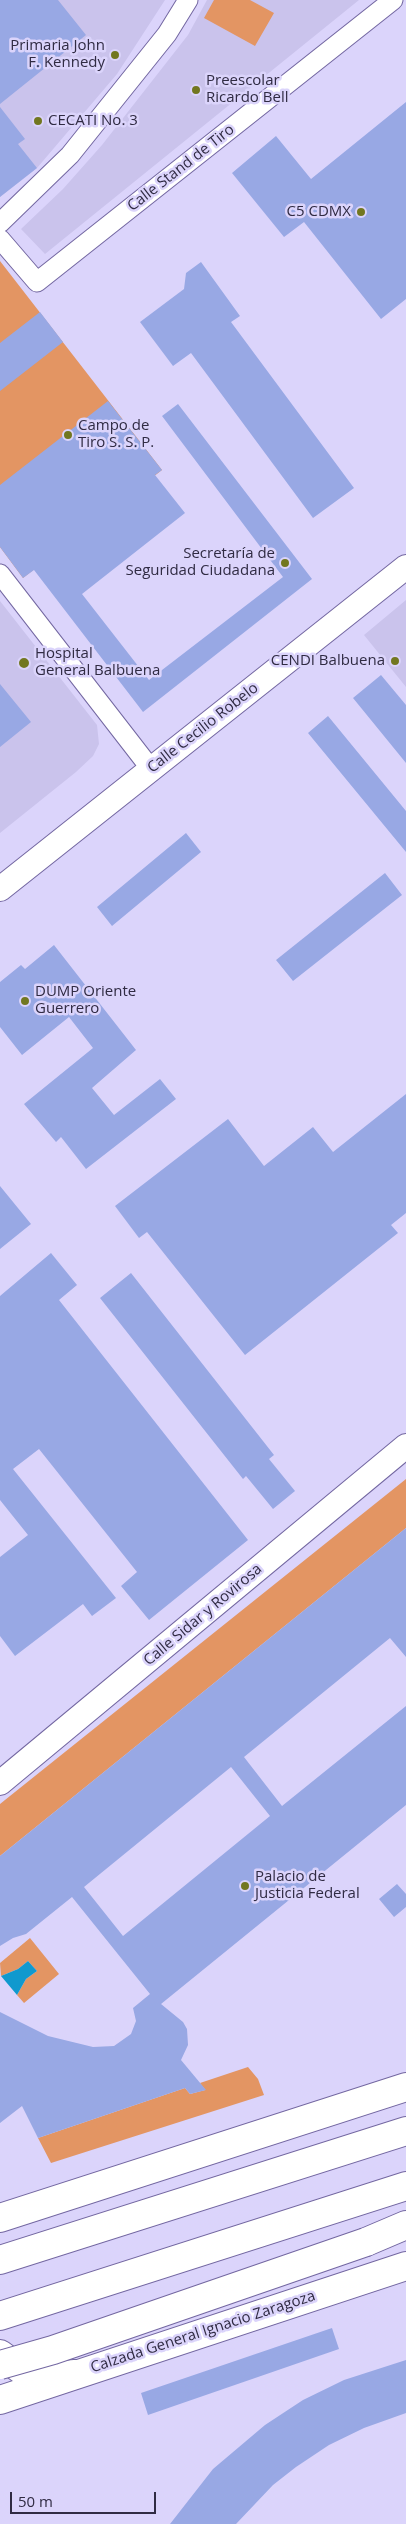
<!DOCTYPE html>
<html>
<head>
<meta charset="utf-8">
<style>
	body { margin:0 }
	#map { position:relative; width:406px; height:2524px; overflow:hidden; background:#dbd4fb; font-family:"Open Sans",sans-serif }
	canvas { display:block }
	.scale { position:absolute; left:10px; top:2492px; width:146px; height:22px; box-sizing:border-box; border:2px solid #302b43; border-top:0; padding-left:6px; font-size:15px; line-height:18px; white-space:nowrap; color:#302b43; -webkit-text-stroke:4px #dbd4fb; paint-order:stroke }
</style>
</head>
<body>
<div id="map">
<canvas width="406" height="2524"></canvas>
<div class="scale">50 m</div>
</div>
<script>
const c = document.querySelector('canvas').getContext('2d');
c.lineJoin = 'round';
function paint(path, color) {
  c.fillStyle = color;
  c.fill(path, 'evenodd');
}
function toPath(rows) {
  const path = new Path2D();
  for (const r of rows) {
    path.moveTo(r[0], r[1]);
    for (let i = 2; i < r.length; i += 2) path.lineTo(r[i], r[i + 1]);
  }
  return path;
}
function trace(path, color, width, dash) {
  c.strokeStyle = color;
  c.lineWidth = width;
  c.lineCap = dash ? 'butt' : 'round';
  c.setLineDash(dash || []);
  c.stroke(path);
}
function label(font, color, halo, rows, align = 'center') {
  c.font = font + ' "Open Sans",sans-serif';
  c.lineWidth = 5;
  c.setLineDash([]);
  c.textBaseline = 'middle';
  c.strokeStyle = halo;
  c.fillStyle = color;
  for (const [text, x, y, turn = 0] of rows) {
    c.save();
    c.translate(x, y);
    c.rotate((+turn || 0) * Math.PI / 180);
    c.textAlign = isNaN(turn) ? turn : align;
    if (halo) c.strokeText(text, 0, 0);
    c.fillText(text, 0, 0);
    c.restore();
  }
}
const built = toPath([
	[0,0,165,0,117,74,37,168,0,197],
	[207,0,359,0,45,254,21,229,63,189,102,145,188,35],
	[406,600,406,687,364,635],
	[0,601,97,725,99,744,93,756,76,772,0,833]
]);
const green = toPath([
	[214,0,250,0,274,13,255,46,204,18],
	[0,261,162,470,23,578,0,547],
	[406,1479,406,1528,0,1856,0,1804],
	[30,1938,59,1974,24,2003,17,1995,26,1979,37,1971,28,1961,18,1969,1,1976,0,1963],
	[248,2067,258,2079,264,2095,51,2163,38,2138,185,2088,190,2094,205,2090,200,2083]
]);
const water = toPath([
	[28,1961,37,1971,26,1979,17,1995,1,1976,18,1969]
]);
const building = toPath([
	[0,0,58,0,86,35,0,104],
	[406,102,406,299,381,319,304,222,284,237,232,173,276,136,311,179],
	[0,107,25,139,18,144,37,168,0,197],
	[201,262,240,316,231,322,354,488,313,518,191,353,173,366,140,322,184,289,186,273],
	[40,312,63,342,0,391,0,343],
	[108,401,162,470,155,475,185,513,82,594,149,680,283,577,162,416,178,404,312,579,143,712,34,570,23,578,0,547,0,485],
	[381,675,406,705,406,763,353,698],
	[0,684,31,722,0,747],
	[328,716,406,811,406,852,308,733],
	[186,833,201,852,112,926,97,907],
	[385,873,402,895,293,981,276,960],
	[54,945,136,1050,92,1088,114,1115,160,1079,176,1099,86,1169,61,1137,56,1142,24,1104,93,1048,69,1017,22,1055,0,1027,0,982,21,965,25,969],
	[406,1094,406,1213,391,1225,398,1233,245,1355,147,1232,139,1238,115,1206,228,1119,264,1166,313,1127,333,1152],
	[0,1186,31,1224,0,1249],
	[51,1253,77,1285,59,1300,248,1540,149,1620,121,1586,137,1572,39,1449,13,1469,116,1598,92,1616,83,1604,15,1656,0,1636,0,1557,28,1535,0,1500,0,1296],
	[131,1273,274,1455,269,1459,295,1491,273,1509,246,1476,243,1479,100,1298],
	[406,1528,406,1657,390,1638,244,1757,282,1806,406,1706,406,1805,161,2004,183,2022,187,2029,188,2045,181,2060,206,2090,190,2094,185,2088,38,2138,22,2106,0,2123,0,2012,48,2036,93,2047,114,2046,131,2034,136,2021,133,2008,150,1994,72,1897,26,1934,13,1938,0,1946,0,1856],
	[231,1767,270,1816,123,1936,84,1887],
	[397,1884,406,1894,406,1907,394,1917,379,1899],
	[332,2328,339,2349,148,2415,141,2393],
	[406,2360,406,2413,364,2428,329,2445,296,2467,273,2485,236,2524,170,2524,213,2469,265,2425,303,2400,344,2380]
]);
const minor = toPath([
	[0,223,70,155,167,34,188,0],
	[0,239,37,282,393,0],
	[0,574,151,769]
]);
const tertiary = toPath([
	[0,889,406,567],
	[0,1783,406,1446]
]);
const secondary = toPath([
	[0,2218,406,2087],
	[0,2400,406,2266]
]);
const primary = toPath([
	[0,2260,406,2131],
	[0,2316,406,2186],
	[0,2354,23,2371,40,2377,75,2374]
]);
const trunk = toPath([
	[366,2242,406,2225]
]);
const trunkBridge = toPath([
	[0,2365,53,2350,366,2242]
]);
const markers = [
	[115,55,5,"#727720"],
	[196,90,5,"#727720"],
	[38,121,5,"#727720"],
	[361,212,5,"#727720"],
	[68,435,5,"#727720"],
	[285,563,5,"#727720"],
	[395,661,5,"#727720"],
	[24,663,6,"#727720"],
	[25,1001,5,"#727720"],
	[245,1886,5,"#727720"]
];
const poiNames = [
	["Primaria John",105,46,"right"],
	["F. Kennedy",105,63,"right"],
	["Preescolar",206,81],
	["Ricardo Bell",206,98],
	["CECATI No. 3",48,121],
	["C5 CDMX",351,212,"right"],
	["Campo de",78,426],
	["Tiro S. S. P.",78,443],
	["Secretaría de",275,554,"right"],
	["Seguridad Ciudadana",275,571,"right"],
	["Hospital",35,654],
	["General Balbuena",35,671],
	["CENDI Balbuena",385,661,"right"],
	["DUMP Oriente",35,992],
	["Guerrero",35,1009],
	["Palacio de",255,1877],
	["Justicia Federal",255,1894]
];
const streetNames = [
	["Calle Stand de Tiro",181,168,-38],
	["Calle Cecilio Robelo",203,728,-38],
	["Calle Sidar y Rovirosa",203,1615,-40],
	["Calzada General Ignacio Zaragoza",203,2332,-18]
];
paint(built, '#cac3ec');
paint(green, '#e39563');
paint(water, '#1099ce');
paint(building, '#98a8e4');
trace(minor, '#7367a1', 21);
trace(tertiary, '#7367a1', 26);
trace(secondary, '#7367a1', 30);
trace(primary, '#7367a1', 30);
trace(trunk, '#7367a1', 30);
trace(minor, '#fff', 19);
trace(tertiary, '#fff', 24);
trace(secondary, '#fff', 28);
trace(primary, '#fff', 28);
trace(trunk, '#fff', 28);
trace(trunkBridge, '#7367a1', 30, []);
trace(trunkBridge, '#fff', 28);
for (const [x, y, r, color] of markers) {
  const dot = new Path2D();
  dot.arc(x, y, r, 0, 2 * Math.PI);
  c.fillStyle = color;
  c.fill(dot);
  trace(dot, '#dbd4fb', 2);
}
label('15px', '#302b43', '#dbd4fb', poiNames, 'left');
label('15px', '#302b43', '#dbd4fb', streetNames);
</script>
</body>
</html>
